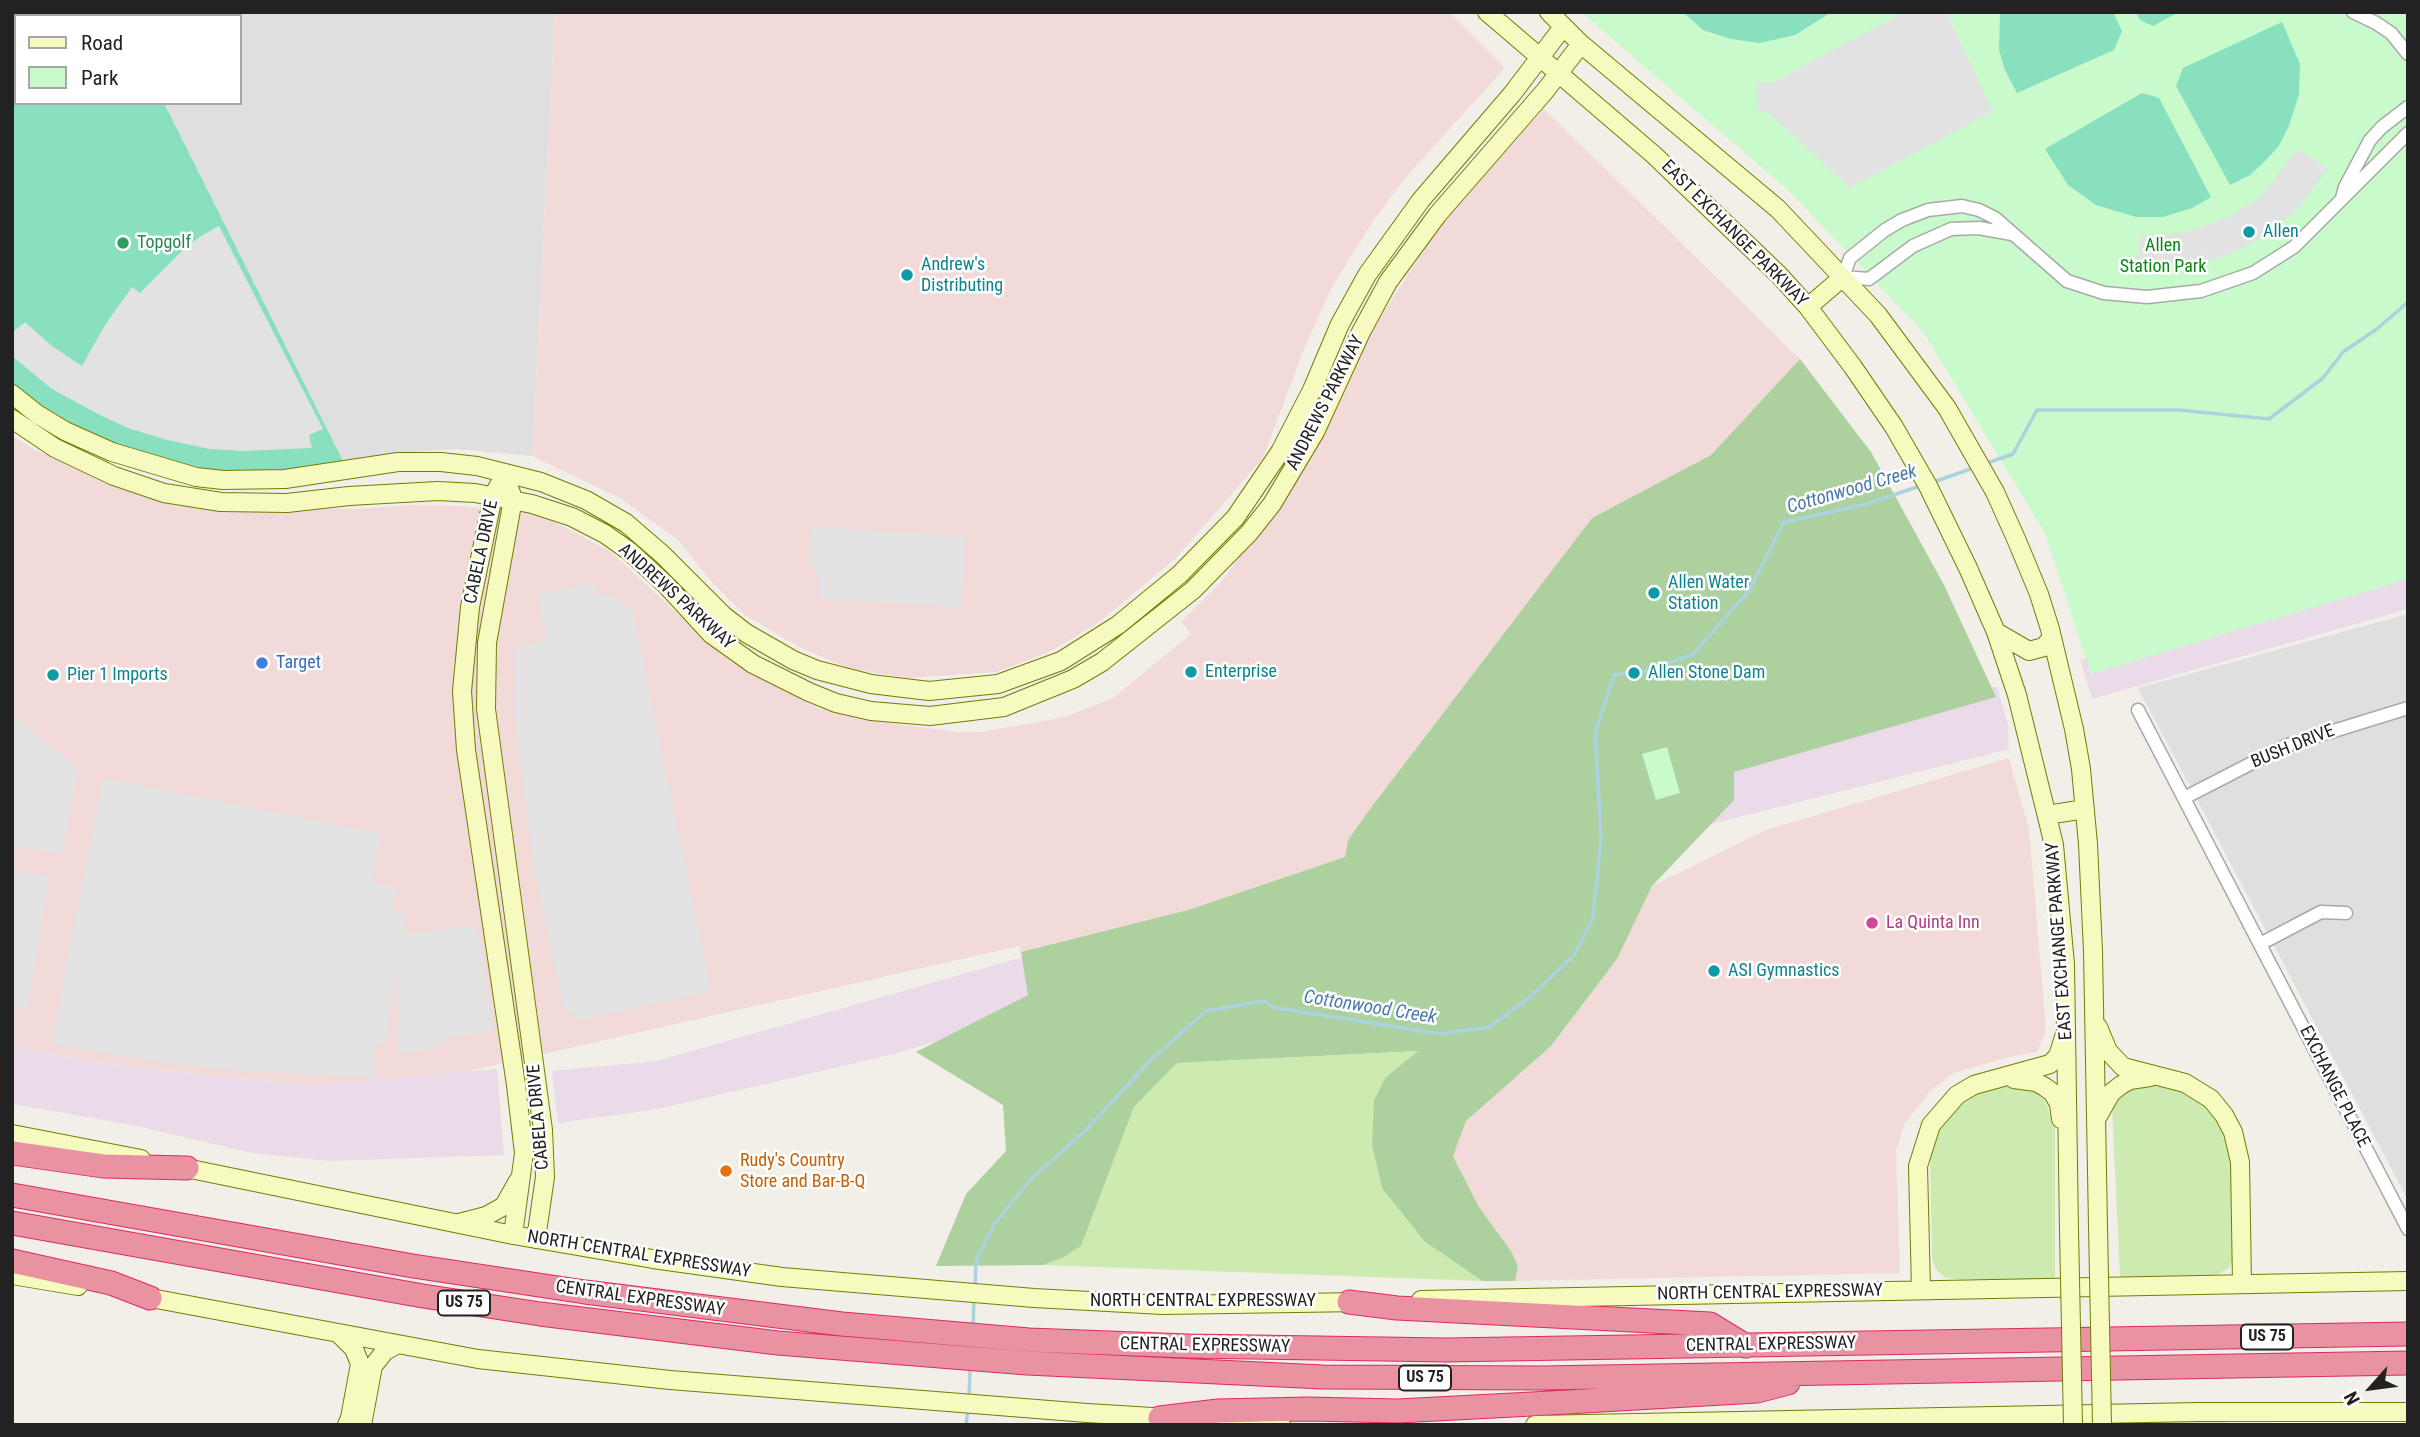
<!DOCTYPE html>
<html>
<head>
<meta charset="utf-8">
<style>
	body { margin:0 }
	#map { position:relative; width:2420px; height:1437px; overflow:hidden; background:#f2efe9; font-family:"Roboto Condensed",sans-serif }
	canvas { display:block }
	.frame { position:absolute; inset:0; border:14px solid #222; pointer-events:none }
	.legend { position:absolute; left:14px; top:14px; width:228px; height:91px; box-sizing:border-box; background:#fff; border:2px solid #a7a7a7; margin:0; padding:9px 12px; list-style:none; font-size:21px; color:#222 }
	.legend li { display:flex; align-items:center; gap:14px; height:35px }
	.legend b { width:35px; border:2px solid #a7a7a7 }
	.north { position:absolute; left:2336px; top:1353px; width:70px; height:70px; -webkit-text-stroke:5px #fff; paint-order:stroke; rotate:242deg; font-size:19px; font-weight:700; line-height:28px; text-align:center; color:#222 }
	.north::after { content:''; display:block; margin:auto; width:24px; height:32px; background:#222; clip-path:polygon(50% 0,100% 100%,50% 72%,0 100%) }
</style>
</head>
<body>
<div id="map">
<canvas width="2420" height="1437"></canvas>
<div class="frame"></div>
<ul class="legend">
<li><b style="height:9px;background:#f7fabf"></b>Road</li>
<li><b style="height:19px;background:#c8facc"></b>Park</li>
</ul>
<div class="north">N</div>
</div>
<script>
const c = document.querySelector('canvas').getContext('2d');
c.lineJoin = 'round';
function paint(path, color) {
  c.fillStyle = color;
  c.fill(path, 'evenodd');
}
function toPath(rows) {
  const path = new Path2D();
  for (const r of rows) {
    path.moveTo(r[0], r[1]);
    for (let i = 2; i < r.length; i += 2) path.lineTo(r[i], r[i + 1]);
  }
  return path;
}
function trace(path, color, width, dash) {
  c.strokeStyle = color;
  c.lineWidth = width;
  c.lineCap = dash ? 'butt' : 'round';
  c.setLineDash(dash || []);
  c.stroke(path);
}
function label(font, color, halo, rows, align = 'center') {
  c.font = font + ' "Roboto Condensed",sans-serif';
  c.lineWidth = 5;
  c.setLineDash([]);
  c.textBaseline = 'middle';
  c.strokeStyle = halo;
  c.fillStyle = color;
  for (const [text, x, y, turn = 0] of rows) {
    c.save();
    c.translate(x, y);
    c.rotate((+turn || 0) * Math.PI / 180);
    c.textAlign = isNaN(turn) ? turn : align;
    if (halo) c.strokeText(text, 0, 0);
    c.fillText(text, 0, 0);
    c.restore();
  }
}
const residential = toPath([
	[106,12,555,12,532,456,457,449,413,452,344,463,164,103,240,103,240,16,109,16],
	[2408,614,2408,1200,2138,688]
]);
const commercial = toPath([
	[555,12,1449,12,1505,68,1405,178,1371,224,1331,289,1304,349,1263,458,1176,558,1098,623,1051,651,997,672,908,678,850,669,799,647,745,615,711,581,678,540,620,498,532,456],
	[1544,109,1800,359,1711,455,1592,518,1370,809,1348,840,1345,857,1188,910,1021,952,1019,946,460,1073,305,1085,111,1065,12,1047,12,436,35,450,75,467,219,508,358,509,411,505,460,506,540,514,611,552,705,639,764,679,818,708,865,720,958,732,981,732,1065,717,1113,698,1191,634,1181,622,1221,582,1303,471,1369,335,1444,219],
	[2009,758,2029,829,2046,1030,2037,1052,2008,1057,1954,1073,1931,1090,1904,1125,1896,1151,1900,1273,1515,1281,1518,1266,1511,1251,1479,1207,1453,1155,1466,1121,1551,1046,1617,959,1652,886,1766,830]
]);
const industrial = toPath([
	[2408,566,2408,609,2092,699,2080,660],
	[1997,686,2008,725,2009,749,1616,848,1609,800],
	[1550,861,894,1054,658,1109,558,1123,552,1071,657,1061,1188,910],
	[12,1047,111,1065,305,1085,497,1069,504,1155,329,1161,252,1153,132,1125,12,1104]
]);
const education = toPath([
	[2280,1417,2408,1421,2408,1425,2268,1425]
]);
const grass = toPath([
	[1419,1051,1386,1077,1372,1145,1382,1188,1424,1241,1482,1281,1044,1265,1064,1257,1081,1246,1134,1107,1177,1063],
	[2020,1084,2042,1092,2055,1128,2055,1279,1954,1279,1944,1277,1935,1268,1932,1258,1930,1157,1935,1137,1958,1104,1973,1094,1991,1088],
	[2160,1084,2183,1089,2210,1111,2223,1125,2231,1150,2234,1258,2228,1269,2216,1275,2120,1278,2112,1105,2128,1086],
	[2117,1418,2223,1420,2227,1425,2118,1425]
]);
const forest = toPath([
	[1800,359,1871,452,1944,585,1996,697,1734,772,1734,800,1652,886,1617,959,1551,1046,1466,1121,1453,1156,1479,1207,1511,1251,1518,1266,1515,1281,1482,1281,1424,1241,1382,1188,1372,1145,1374,1100,1386,1077,1418,1051,1177,1063,1134,1107,1081,1246,1064,1257,1044,1265,936,1266,966,1194,1006,1151,1003,1105,916,1052,1028,995,1021,952,1188,910,1345,857,1348,840,1370,809,1592,518,1711,455]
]);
const park = toPath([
	[1581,12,2408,12,2408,579,2091,674,2045,533,1924,333,1788,190],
	[1667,747,1680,793,1656,800,1642,754]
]);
const pitch = toPath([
	[12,12,106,12,109,16,16,16,16,103,164,103,344,463,253,474,199,469,142,455,99,439,44,408,12,383],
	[1683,12,1830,12,1830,13,1795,35,1760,43,1731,39,1703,30],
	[2000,12,2113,12,2122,31,2114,50,2017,93,2005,70,1999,50],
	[2136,12,2179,12,2153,26,2140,20],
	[2282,22,2300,64,2299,94,2289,126,2278,147,2266,160,2250,175,2230,185,2176,86,2183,68],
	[2142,93,2159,98,2211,197,2192,208,2163,217,2136,217,2096,205,2068,185,2045,149]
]);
const parking = toPath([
	[1904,12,1946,12,1993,111,1850,188,1768,112,1759,112,1756,83,1772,83],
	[2298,149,2328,169,2300,206,2277,227,2245,247,2222,257,2177,268,2137,269,2140,236,2187,232,2227,218,2258,199],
	[219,226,323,429,309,435,312,448,244,451,210,449,167,440,128,428,96,413,52,389,12,356,12,333,25,322,52,346,82,366,105,325,132,287,140,293,184,249,201,236],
	[811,527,965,536,961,607,819,599,820,574,813,573,813,563,809,562],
	[594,583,597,595,611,594,620,601,623,607,632,606,711,991,577,1021,574,1011,565,1012,535,873,515,723,516,648,547,640,537,595],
	[12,713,52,748,79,768,62,854,12,845],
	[103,778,381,834,372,882,396,887,393,913,406,915,404,933,475,927,482,948,493,1031,452,1037,427,1051,398,1053,398,969,385,1045,374,1044,375,1077,228,1070,121,1056,53,1043,58,1009],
	[12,870,50,876,28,1008,12,1005]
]);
const stream = toPath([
	[1987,463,2013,454,2037,410,2179,410,2269,419,2323,378,2343,352,2377,329,2408,302],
	[1931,483,1973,468],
	[975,1287,976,1261,995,1223,1031,1179,1084,1132,1151,1060,1206,1011,1265,1001,1272,1007,1440,1034,1489,1027,1528,999,1574,955,1593,918,1601,838,1595,733,1614,675,1643,672,1692,655,1749,591,1784,522,1867,504,1920,486],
	[973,1328,974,1298],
	[969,1398,970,1368],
	[966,1425,968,1410]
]);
const street = toPath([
	[2353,12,2376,23,2391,33,2408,54],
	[2342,198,2345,187,2370,140,2382,127,2408,107],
	[2012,234,1979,228,1951,229,1913,246,1869,279,1843,277,1850,258,1885,230,1902,220,1928,210,1962,206,1979,210,1995,218,2067,281,2104,293,2147,297,2201,291,2253,273,2294,247,2408,133],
	[2138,710,2408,1229],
	[2184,798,2285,746,2408,708],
	[2260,944,2321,912,2346,913]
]);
const secondary = toPath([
	[1487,12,1654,155,1779,275,1808,307,1853,367,1894,427,1928,486,1968,568,1996,632,2017,695,2054,845,2065,964,2069,1231],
	[1549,12,1581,44,1778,209,1878,315,1947,408,1995,492,2017,541,2039,594,2050,629,2074,729,2081,769,2088,844,2093,951,2098,1226],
	[1808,307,1843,277],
	[12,394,37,414,65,431,112,452,196,477,223,480,285,479,398,462,441,462,477,466,541,482,586,500,626,523,662,554,724,616,746,633,793,660,817,670,871,684,929,691,998,684,1061,661,1118,625,1179,575,1235,518,1280,452,1312,390,1340,324,1367,275,1421,200,1512,94,1563,27],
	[12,419,55,448,114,476,164,493,221,502,287,503,349,496,438,491,475,493,532,504,572,517,605,534,629,551,666,585,711,634,753,664,809,692,836,703,871,711,930,716,1004,707,1073,679,1102,662,1193,590,1249,533,1272,504,1315,432,1361,332,1388,282,1438,214,1545,91,1581,44],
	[499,485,493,496,470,607,462,691,466,750,516,1085,524,1153,513,1235],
	[510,490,513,499,487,643,486,709,543,1130,545,1177,536,1239],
	[1996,632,2029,651,2044,647,2052,637],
	[2047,815,2085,809],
	[2098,1027,2108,1051,2123,1067,2185,1083,2211,1099,2224,1115,2233,1132,2240,1162,2242,1284],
	[2014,1079,2036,1082,2045,1087,2053,1093,2059,1104,2061,1119],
	[2098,1116,2111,1093,2121,1085,2130,1080,2150,1077],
	[12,1134,141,1159],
	[176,1166,513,1235,653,1259,782,1277,1034,1298,1163,1305,1361,1302],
	[459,1223,486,1216,504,1206,518,1181],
	[12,1275,78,1286],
	[1921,1290,1918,1166,1931,1125,1957,1095,1974,1085,2050,1064,2058,1056,2064,1037],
	[140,1296,478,1359,670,1380,1087,1413,1281,1425],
	[1421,1300,2408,1281],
	[340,1335,354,1349,360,1364,350,1418,347,1425],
	[362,1425,373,1366,385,1351,396,1345],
	[1535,1425,2198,1412,2408,1412]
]);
const highway = toPath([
	[12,1153,103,1166,187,1168],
	[12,1195,413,1266,585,1292,842,1324,1029,1340,1188,1346,1447,1350,2408,1334],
	[12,1223,423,1296,540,1314,778,1343,1027,1363,1323,1377,1542,1378,2408,1363],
	[12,1261,111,1283,150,1298],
	[1349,1302,1397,1308,1710,1324,1746,1346],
	[1160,1418,1218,1411,1308,1409,1398,1411,1532,1404,1757,1391,1788,1383]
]);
const secondaryBridge = toPath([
	[2098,1226,2102,1425],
	[2069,1231,2073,1425]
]);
const markers = [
	[2249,232,7,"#0f9aa8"],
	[123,243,7,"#2e9e5b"],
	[907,275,7,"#0f9aa8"],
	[1654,593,7,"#0f9aa8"],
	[262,663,7,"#3f7fe0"],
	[1191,672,7,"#0f9aa8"],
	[1634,673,7,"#0f9aa8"],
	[53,675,7,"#0f9aa8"],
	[1872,923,7,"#d1479c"],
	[1714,971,7,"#0f9aa8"],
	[726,1171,7,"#e8710a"]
];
const shields = [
	[464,1303,52],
	[2267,1337,52],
	[1425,1378,52]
];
const shieldNames = [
	["US 75",464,1303],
	["US 75",2267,1337],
	["US 75",1425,1378]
];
const cultureNames = [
	["Allen",2263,232],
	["Andrew's",921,265],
	["Distributing",921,286],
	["Allen Water",1668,583],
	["Station",1668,604],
	["Enterprise",1205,672],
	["Allen Stone Dam",1648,673],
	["Pier 1 Imports",67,675],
	["ASI Gymnastics",1728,971]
];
const streetNames = [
	["EAST EXCHANGE PARKWAY",1734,234,45],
	["ANDREWS PARKWAY",1326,403,-63],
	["CABELA DRIVE",482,552,-78],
	["ANDREWS PARKWAY",676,597,42],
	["BUSH DRIVE",2293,747,-22],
	["EAST EXCHANGE PARKWAY",2060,941,-94],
	["EXCHANGE PLACE",2334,1087,63],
	["CABELA DRIVE",539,1117,-95],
	["NORTH CENTRAL EXPRESSWAY",639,1255,9],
	["NORTH CENTRAL EXPRESSWAY",1770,1293,-1],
	["CENTRAL EXPRESSWAY",640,1299,8],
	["NORTH CENTRAL EXPRESSWAY",1203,1301],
	["CENTRAL EXPRESSWAY",1771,1345,-1],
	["CENTRAL EXPRESSWAY",1205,1346,1]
];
const leisureNames = [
	["Topgolf",137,243]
];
const parkNames = [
	["Allen",2163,246],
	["Station Park",2163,267]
];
const shopNames = [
	["Target",276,663]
];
const hotelNames = [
	["La Quinta Inn",1886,923]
];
const foodNames = [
	["Rudy's Country",740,1161],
	["Store and Bar-B-Q",740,1182]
];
const waterNames = [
	["Cottonwood Creek",1852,490,-16],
	["Cottonwood Creek",1370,1008,9]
];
paint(residential, '#e0dfdf');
paint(commercial, '#f2dad9');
paint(industrial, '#ebdbe8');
paint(education, '#ffffe5');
paint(grass, '#cdebb0');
paint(forest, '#add19e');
paint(park, '#c8facc');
paint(pitch, '#88e0be');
paint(parking, '#e2e2e2');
trace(stream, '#aad3df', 3.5);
trace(street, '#a9a9a9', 15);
trace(secondary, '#707d05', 20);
trace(highway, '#dc2a67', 25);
trace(street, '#fff', 12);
trace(secondary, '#f7fabf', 18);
trace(highway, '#e892a2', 23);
trace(secondaryBridge, '#707d05', 20, []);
trace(secondaryBridge, '#f7fabf', 18);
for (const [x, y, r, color] of markers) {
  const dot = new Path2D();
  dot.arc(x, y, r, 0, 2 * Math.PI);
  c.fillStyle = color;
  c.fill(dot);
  trace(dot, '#fff', 2.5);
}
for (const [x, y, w] of shields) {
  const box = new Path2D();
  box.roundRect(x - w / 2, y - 12.5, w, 25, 5);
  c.fillStyle = '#fff';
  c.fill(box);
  trace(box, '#222', 2);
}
label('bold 16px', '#222', null, shieldNames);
label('18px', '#0d838f', '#fff', cultureNames, 'left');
label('18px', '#222', '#fff', streetNames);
label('18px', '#27864d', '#fff', leisureNames, 'left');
label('18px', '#0c8416', '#fff', parkNames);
label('18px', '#366cbe', '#fff', shopNames, 'left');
label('18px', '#b23c85', '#fff', hotelNames, 'left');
label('18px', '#c56008', '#fff', foodNames, 'left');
label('italic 19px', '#4a7aab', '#fff', waterNames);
</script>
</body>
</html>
